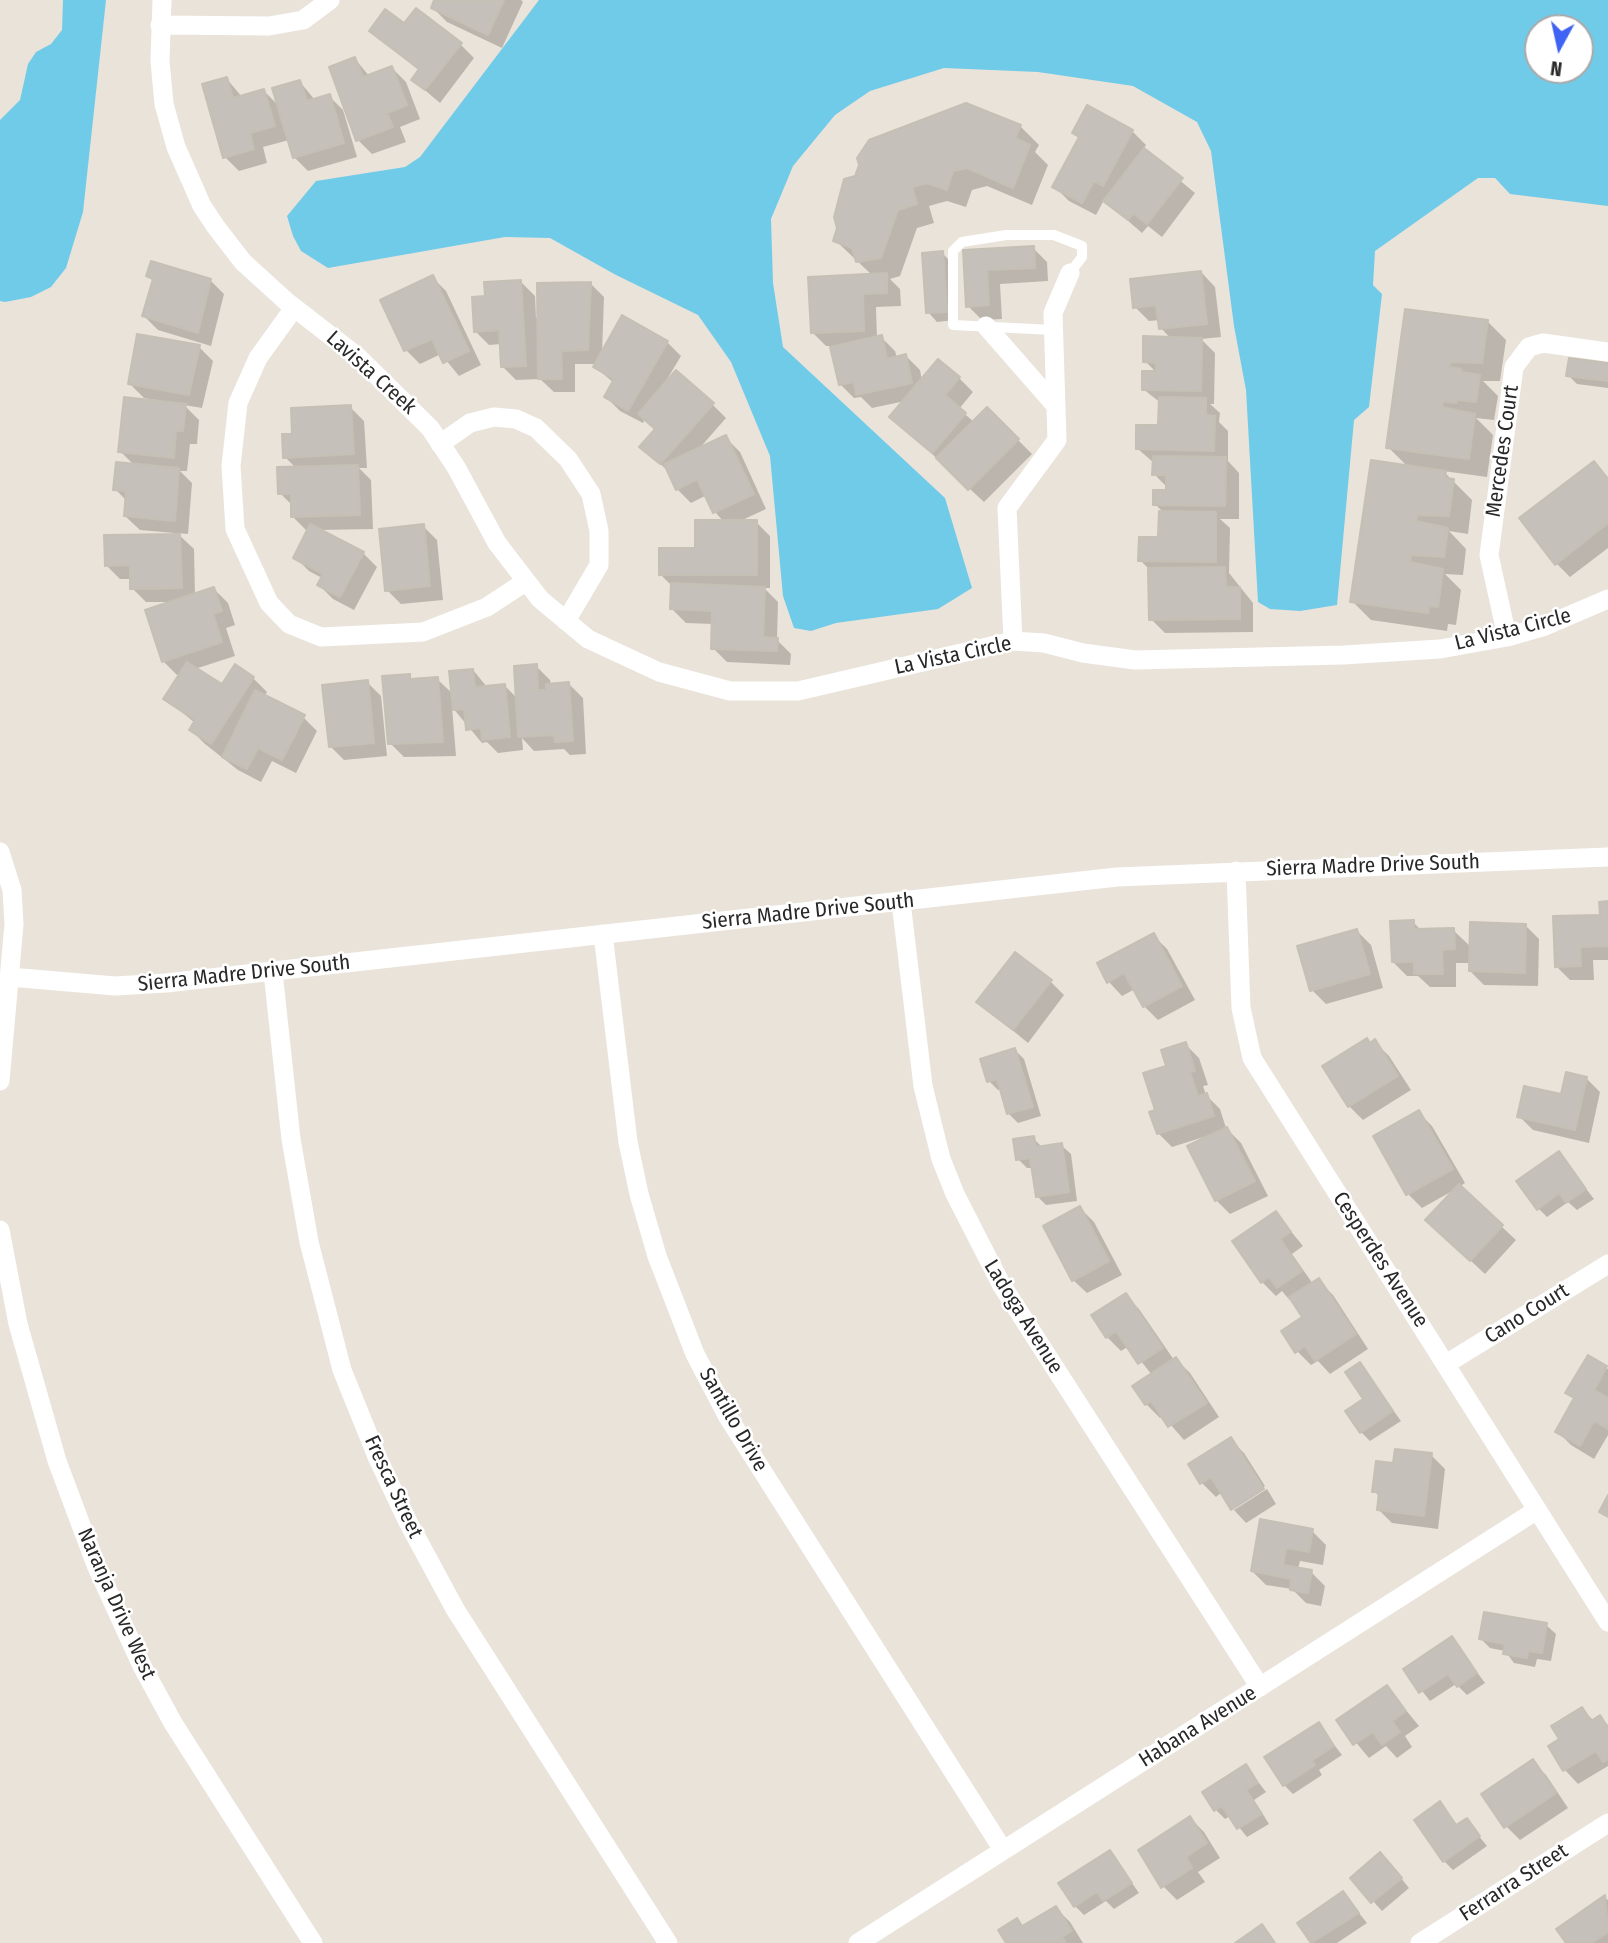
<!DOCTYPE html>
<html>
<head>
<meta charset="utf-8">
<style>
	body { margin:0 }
	#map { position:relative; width:1608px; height:1943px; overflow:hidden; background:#eae3da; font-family:"Fira Sans Condensed",sans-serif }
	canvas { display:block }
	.north { position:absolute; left:1524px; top:14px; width:70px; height:70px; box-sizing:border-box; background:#fff; border:2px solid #a9a9a9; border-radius:50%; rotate:188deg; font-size:19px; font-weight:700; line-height:28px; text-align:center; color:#282828 }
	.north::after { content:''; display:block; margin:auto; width:24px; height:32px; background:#3f63f2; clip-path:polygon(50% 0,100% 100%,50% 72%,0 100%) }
</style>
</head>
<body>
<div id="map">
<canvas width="1608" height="1943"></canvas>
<div class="north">N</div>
</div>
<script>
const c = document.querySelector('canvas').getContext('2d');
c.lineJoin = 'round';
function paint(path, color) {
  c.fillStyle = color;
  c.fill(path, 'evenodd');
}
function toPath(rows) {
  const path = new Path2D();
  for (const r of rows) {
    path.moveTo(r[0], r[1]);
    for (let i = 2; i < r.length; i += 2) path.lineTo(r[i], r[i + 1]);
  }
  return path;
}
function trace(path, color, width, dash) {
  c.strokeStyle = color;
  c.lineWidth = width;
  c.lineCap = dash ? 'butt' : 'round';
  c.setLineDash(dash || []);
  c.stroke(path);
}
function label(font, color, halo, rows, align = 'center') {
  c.font = font + ' "Fira Sans Condensed",sans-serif';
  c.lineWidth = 5;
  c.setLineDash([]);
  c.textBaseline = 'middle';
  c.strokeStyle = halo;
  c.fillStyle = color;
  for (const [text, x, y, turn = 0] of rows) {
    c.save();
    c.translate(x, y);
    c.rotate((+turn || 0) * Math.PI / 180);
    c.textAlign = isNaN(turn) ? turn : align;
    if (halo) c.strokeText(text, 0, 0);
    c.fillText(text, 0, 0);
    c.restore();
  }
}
const water = toPath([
	[63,0,106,0,83,212,66,268,51,287,31,297,5,302,0,301,0,120,20,100,28,64,36,52,51,44,62,30],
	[539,0,1608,0,1608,206,1510,194,1495,178,1478,178,1375,251,1373,285,1382,294,1369,407,1354,420,1337,605,1300,611,1270,609,1258,602,1246,390,1234,326,1211,151,1197,122,1133,86,1038,72,944,68,870,91,835,115,793,166,771,219,773,283,783,347,945,498,972,588,938,609,836,623,811,631,794,628,783,596,770,456,731,362,698,315,616,275,550,238,505,237,328,268,301,251,293,236,287,216,316,181,405,167,420,157],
	[1580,28,1580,70,1538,70,1538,28]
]);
const shadow = toPath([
	[436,0,521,0,523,2,502,48,447,22,433,8],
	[404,26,460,44,474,58,440,103,413,80,420,71,371,31],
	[355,59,370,77,392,68,406,82,420,119,400,127,406,142,372,154,358,140],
	[227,79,242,97,264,91,279,106,300,82,315,100,329,96,343,110,357,157,308,171,294,157,289,140,263,147,267,163,239,171,225,157],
	[1020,126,1039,145,1035,152,1048,165,1032,205,987,186,972,190,966,207,947,201,929,206,934,223,917,228,900,276,890,279,900,289,901,306,876,307,877,338,881,337,895,351,897,358,906,356,920,370,922,381,959,378,973,392,959,409,974,422,987,409,1032,454,984,502,892,417,905,401,872,408,861,397,854,398,840,384,832,346,826,346,812,332,873,276,835,240,839,228],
	[1132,131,1146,145,1143,150,1195,193,1162,237,1148,226,1142,233,1104,200,1096,215,1069,201,1055,187,1080,139,1074,133],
	[1033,248,1047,262,1048,281,1000,284,1002,319,982,320,968,306,965,252],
	[942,253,951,262,955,320,937,322,928,312],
	[1201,272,1215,287,1221,337,1201,339,1215,353,1214,404,1210,404,1220,413,1219,422,1228,431,1228,461,1239,473,1239,519,1220,519,1230,528,1229,573,1253,603,1253,632,1165,633,1151,619,1150,570,1140,560,1160,539,1164,513,1155,504,1167,492,1168,488,1154,474,1154,463,1138,449,1160,427,1161,403,1143,389,1156,372,1145,361,1171,339,1161,328,1160,320,1149,321,1135,307],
	[148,276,210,280,224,294,211,346,158,330,144,316,154,282],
	[432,277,446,291,481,365,459,376,441,354,420,364,406,350],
	[521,282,535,296,536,318,590,283,604,297,602,354,667,342,681,356,666,381,712,404,726,418,698,450,726,438,740,452,766,509,738,522,756,522,770,536,770,588,764,588,778,602,777,640,791,654,790,665,727,662,713,648,714,624,686,623,672,609,673,587,661,575,697,550,724,522,715,512,707,495,691,503,677,489,669,472,656,460,656,430,645,419,643,423,620,411,606,397,614,383,595,367,597,364,575,364,575,392,554,392,540,379,516,380,502,366,501,344,489,345,475,331,487,298],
	[1407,311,1487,321,1506,340,1500,381,1483,381,1498,396,1494,420,1476,418,1493,435,1487,477,1443,471,1472,500,1468,534,1449,531,1466,549,1463,575,1445,574,1461,590,1456,625,1448,624,1447,631,1371,620,1352,601,1408,467,1388,447],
	[199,347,213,361,202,408,184,405,199,420,197,444,190,444,187,471,180,471,192,483,188,534,177,533,194,549,195,596,214,589,228,603,235,625,226,628,235,656,195,669,222,687,253,678,267,692,264,697,303,717,317,731,296,773,272,761,261,782,238,770,205,744,191,730,195,723,166,699,182,673,177,675,163,661,173,602,146,602,132,588,132,579,120,579,106,565,174,535,174,533,140,530,125,516,127,501,115,489,134,465,120,451,154,403,155,400,144,398,130,384],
	[1608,365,1608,388,1577,384,1568,375],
	[350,407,364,421,367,468,359,468,371,480,373,529,319,530,363,553,377,567,354,610,333,599,319,585,322,578,309,571,295,557,308,532,293,517,293,506,280,493,296,468,285,457,294,435],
	[1593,463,1608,478,1608,548,1570,577,1556,563],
	[423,526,437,540,443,600,401,604,387,590],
	[536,666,550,680,551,685,569,684,583,698,586,754,570,755,564,749,534,751,522,738,523,750,498,753,487,742,482,743,452,707,456,756,404,757,390,743,409,676,414,681,437,679,453,694,473,670,487,687,504,685,518,699],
	[367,682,381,696,387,756,344,760,330,746],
	[1608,903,1608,960,1593,960,1594,980,1570,980,1556,966,1601,917],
	[1413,922,1422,931,1453,930,1471,947,1525,925,1539,939,1538,986,1484,985,1470,971,1471,963,1456,963,1456,987,1430,987,1418,976,1407,976,1393,962],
	[1357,931,1371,945,1383,988,1326,1004,1312,990],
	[1153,935,1167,949,1195,1000,1158,1020,1144,1006,1135,989,1122,996,1109,982],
	[1050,981,1064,995,1028,1043,978,1002],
	[1375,1042,1389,1056,1411,1090,1363,1120,1349,1106,1371,1044],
	[1185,1044,1199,1058,1208,1085,1203,1086,1206,1095,1220,1109,1226,1128,1241,1143,1268,1196,1230,1214,1216,1200,1207,1136,1172,1147,1158,1133,1157,1111,1168,1067],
	[1015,1050,1024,1059,1041,1116,1018,1123,1009,1114,1001,1089,998,1090,989,1081],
	[1586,1078,1600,1092,1589,1143,1533,1130,1519,1116,1562,1096],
	[1418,1112,1432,1126,1465,1183,1459,1187,1516,1240,1485,1274,1442,1234,1456,1189,1422,1208,1408,1194],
	[1033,1138,1043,1148,1061,1145,1071,1154,1077,1201,1046,1205,1037,1196,1033,1168,1027,1168,1018,1159],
	[1558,1153,1594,1199,1577,1210,1568,1202,1547,1217,1538,1208],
	[1080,1208,1094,1222,1122,1275,1087,1293,1073,1280],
	[1276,1213,1303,1246,1292,1254,1313,1284,1319,1281,1333,1295,1368,1349,1330,1374,1318,1361,1311,1365,1297,1351,1304,1317,1282,1291,1276,1296,1262,1282],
	[1125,1295,1139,1309,1174,1360,1176,1359,1190,1373,1219,1417,1184,1440,1163,1416,1160,1418,1146,1404,1152,1375,1129,1346,1121,1351,1107,1337],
	[1588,1357,1608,1369,1608,1435,1594,1459,1571,1445,1557,1431,1575,1400,1567,1392],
	[1360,1364,1401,1421,1370,1441,1361,1432,1365,1399],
	[1230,1439,1244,1453,1265,1486,1233,1506,1233,1510,1222,1492,1216,1497,1202,1483],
	[1431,1455,1445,1469,1438,1529,1392,1523,1378,1509,1380,1497,1374,1491,1395,1465],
	[1267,1489,1276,1504,1246,1523,1234,1510],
	[1261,1521,1312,1531,1326,1545,1323,1565,1300,1561,1298,1569,1311,1572,1325,1586,1321,1606,1306,1603,1292,1589,1266,1585,1252,1571],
	[1546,1625,1556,1634,1551,1661,1537,1659,1535,1667,1514,1663,1505,1651,1490,1648,1481,1639],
	[1452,1638,1485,1683,1467,1695,1456,1684,1430,1701,1405,1669],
	[1387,1687,1419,1726,1405,1736,1412,1747,1397,1758,1386,1746,1369,1758,1338,1721],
	[1582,1709,1594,1721,1600,1718,1608,1725,1608,1766,1578,1784,1565,1770,1561,1740],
	[1318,1724,1342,1755,1319,1770,1322,1775,1293,1794,1284,1785],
	[1532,1761,1546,1775,1568,1808,1520,1840,1506,1826],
	[1246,1766,1266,1792,1254,1800,1269,1824,1247,1837,1230,1816,1225,1819,1216,1810,1204,1792],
	[1440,1804,1458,1826,1466,1820,1487,1846,1453,1870,1444,1861],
	[1190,1818,1204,1832,1220,1858,1198,1872,1205,1882,1177,1900,1163,1886],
	[1110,1852,1139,1893,1114,1909,1106,1901,1084,1915,1075,1906],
	[1389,1863,1409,1888,1382,1911,1352,1878],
	[1343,1893,1367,1923,1337,1943,1313,1943,1299,1923],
	[1605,1898,1608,1900,1608,1943,1568,1943],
	[1056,1908,1070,1922,1083,1943,1008,1943,1017,1920,1024,1927]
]);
const building = toPath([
	[434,0,504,0,488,35,431,8,434,0],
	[416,8,462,43,425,90,411,80,419,69,369,31,385,9,404,23,416,8],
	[355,57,363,77,392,66,407,105,387,113,393,127,356,141,329,67,355,57],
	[227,77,233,98,264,89,275,126,250,133,254,149,223,158,202,84,227,77],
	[300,80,307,101,330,94,344,143,293,158,272,88,300,80],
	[966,103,1021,125,1015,138,1030,145,1013,188,967,168,953,171,947,190,927,183,912,187,917,204,898,210,881,258,856,262,852,248,833,241,837,228,834,217,844,179,855,176,859,165,857,158,869,140,966,103],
	[1087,105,1133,130,1103,186,1094,181,1082,203,1052,187,1079,137,1072,133,1087,105],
	[1144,148,1183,178,1147,224,1133,213,1128,220,1103,201,1144,148],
	[1034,246,1035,268,987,270,989,305,966,307,963,250,1034,246],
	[943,251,947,312,926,313,922,253,943,251],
	[151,261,211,279,198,333,142,316,153,279,146,276,151,261],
	[1201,271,1207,324,1159,329,1156,305,1133,308,1130,279,1201,271],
	[887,273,887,293,863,294,864,331,811,333,808,277,887,273],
	[433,275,469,351,443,363,432,339,404,351,380,300,433,275],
	[521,280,526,366,501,367,499,330,474,332,472,297,485,296,484,282,521,280],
	[591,282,588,350,561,351,562,379,538,379,537,283,591,282],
	[1405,309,1488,320,1482,363,1450,362,1449,367,1461,369,1461,372,1480,375,1476,402,1457,400,1456,403,1443,401,1442,407,1475,414,1469,459,1386,448,1405,309],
	[622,315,668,341,628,411,604,397,614,379,593,367,622,315],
	[137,334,200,345,189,395,128,384,137,334],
	[882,335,887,359,906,354,912,383,856,395,854,382,839,385,830,347,882,335],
	[1143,336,1202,338,1201,391,1142,390,1142,371,1156,371,1156,363,1143,362,1143,336],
	[1569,358,1608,363,1608,381,1566,376,1569,358],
	[938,359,960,377,945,395,966,413,932,453,889,417,938,359],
	[676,370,714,403,660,464,639,447,655,429,638,414,676,370],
	[124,397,186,404,183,431,176,431,174,458,118,452,124,397],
	[1159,397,1206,398,1206,415,1215,416,1214,451,1136,449,1136,425,1158,425,1159,397],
	[351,405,354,454,283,458,282,434,292,434,291,408,351,405],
	[987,407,1019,439,968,490,936,458,987,407],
	[726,435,754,494,713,513,697,479,676,490,664,464,726,435],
	[1153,456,1226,457,1225,506,1153,505,1153,490,1166,490,1166,475,1152,475,1153,456],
	[1371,460,1446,471,1445,478,1454,479,1449,516,1417,515,1416,521,1448,528,1444,557,1411,555,1410,562,1443,569,1438,607,1429,606,1428,613,1350,602,1371,460],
	[1594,461,1608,479,1608,523,1555,565,1519,518,1594,461],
	[116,462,179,468,175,521,124,516,126,491,113,490,116,462],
	[358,465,360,515,291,517,291,494,278,494,277,467,358,465],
	[1159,511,1216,512,1216,562,1138,561,1139,537,1158,537,1159,511],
	[695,520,757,520,757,575,659,575,659,548,695,548,695,520],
	[310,524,364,552,340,597,317,585,323,574,293,558,310,524],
	[424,524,430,586,385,591,379,529,424,524],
	[180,534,182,588,130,589,130,565,105,566,104,535,180,534],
	[1225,567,1226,587,1240,587,1240,619,1149,620,1148,568,1225,567],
	[671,583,765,587,763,637,778,638,777,651,711,649,712,611,670,609,671,583],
	[214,587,222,611,213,614,222,642,162,662,145,610,214,587],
	[187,662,222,684,235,664,254,677,211,744,189,730,195,720,163,699,187,662],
	[537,664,538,690,546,690,546,684,569,682,573,741,555,742,554,735,518,737,514,666,537,664],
	[473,669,475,687,505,684,510,737,482,740,481,728,466,730,464,709,453,710,449,671,473,669],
	[410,674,410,679,438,677,443,742,388,744,382,676,410,674],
	[368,680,374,743,329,747,322,685,368,680],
	[255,690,305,715,282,760,258,748,247,769,222,757,255,690],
	[1608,901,1608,946,1580,947,1581,966,1555,967,1553,916,1600,915,1599,902,1608,901],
	[1414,920,1414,929,1454,928,1455,949,1442,950,1443,974,1414,974,1414,962,1392,962,1390,921,1414,920],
	[1470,922,1526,924,1525,973,1469,971,1470,922],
	[1357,929,1370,974,1310,991,1297,946,1357,929],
	[1154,933,1182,986,1143,1007,1124,973,1107,983,1097,963,1154,933],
	[1015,952,1052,980,1013,1030,976,1002,1015,952],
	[1367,1038,1370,1043,1375,1039,1398,1076,1348,1107,1322,1066,1367,1038],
	[1186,1042,1195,1071,1190,1072,1198,1096,1207,1093,1214,1116,1157,1134,1149,1112,1155,1110,1143,1073,1166,1066,1161,1050,1186,1042],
	[1015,1048,1033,1107,1007,1114,997,1079,987,1082,980,1059,1015,1048],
	[1566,1072,1587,1077,1575,1130,1517,1117,1524,1086,1561,1094,1566,1072],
	[1419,1110,1453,1169,1406,1195,1373,1136,1419,1110],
	[1227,1127,1255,1181,1215,1201,1187,1146,1227,1127],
	[1034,1136,1036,1147,1062,1143,1069,1192,1036,1197,1030,1158,1016,1160,1013,1139,1034,1136],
	[1559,1151,1586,1189,1566,1203,1559,1193,1537,1210,1516,1181,1559,1151],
	[1459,1184,1503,1225,1470,1261,1425,1220,1459,1184],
	[1080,1206,1109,1261,1072,1281,1043,1226,1080,1206],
	[1276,1211,1291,1232,1280,1239,1302,1271,1277,1288,1269,1277,1261,1283,1232,1241,1276,1211],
	[1319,1278,1356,1334,1315,1361,1305,1346,1295,1353,1281,1331,1302,1317,1289,1297,1319,1278],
	[1126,1293,1163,1348,1138,1364,1116,1331,1106,1338,1091,1315,1126,1293],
	[1588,1355,1607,1366,1594,1390,1608,1398,1608,1429,1594,1421,1580,1446,1555,1432,1574,1398,1565,1393,1588,1355],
	[1176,1357,1207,1403,1168,1427,1151,1401,1145,1405,1132,1386,1176,1357],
	[1360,1362,1393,1411,1360,1433,1345,1411,1363,1399,1345,1372,1360,1362],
	[1231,1437,1264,1489,1231,1510,1211,1477,1200,1484,1188,1464,1231,1437],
	[1395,1449,1432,1453,1424,1516,1377,1510,1379,1492,1372,1492,1376,1461,1393,1463,1395,1449],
	[1608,1495,1608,1517,1599,1512,1608,1495],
	[1260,1519,1313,1529,1309,1552,1286,1548,1283,1565,1312,1570,1308,1593,1290,1590,1291,1579,1251,1571,1260,1519],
	[1484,1612,1547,1623,1542,1653,1528,1651,1527,1658,1503,1654,1505,1644,1479,1639,1484,1612],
	[1452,1636,1477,1673,1457,1687,1448,1674,1419,1693,1403,1669,1452,1636],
	[1387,1685,1406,1711,1392,1721,1400,1732,1382,1745,1373,1732,1353,1745,1336,1720,1387,1685],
	[1582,1707,1591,1721,1600,1715,1608,1728,1608,1759,1603,1762,1596,1751,1563,1771,1548,1746,1559,1739,1551,1726,1582,1707],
	[1319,1722,1334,1746,1311,1761,1315,1765,1283,1786,1264,1757,1319,1722],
	[1533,1759,1556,1793,1504,1828,1481,1794,1533,1759],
	[1246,1764,1258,1783,1246,1790,1262,1814,1237,1829,1222,1806,1214,1811,1202,1792,1246,1764],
	[1440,1801,1456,1825,1467,1818,1480,1836,1443,1862,1414,1820,1440,1801],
	[1190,1816,1207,1843,1186,1857,1192,1868,1161,1888,1138,1850,1190,1816],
	[1110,1850,1132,1883,1103,1901,1097,1892,1074,1907,1058,1883,1110,1850],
	[1380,1852,1402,1878,1371,1903,1350,1878,1380,1852],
	[1343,1891,1359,1913,1311,1943,1297,1923,1343,1891],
	[1605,1895,1608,1932,1592,1943,1566,1943,1556,1929,1605,1895],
	[1056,1906,1072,1931,1062,1937,1066,1943,1006,1943,998,1930,1017,1918,1022,1926,1056,1906],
	[1262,1924,1275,1943,1235,1943,1262,1924]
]);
const lane = toPath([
	[1053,330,953,325,953,251,962,242,1006,235,1054,235,1082,246,1082,257,1070,273]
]);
const street = toPath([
	[162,0,160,61,164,104,176,147,202,206,216,227,243,262,287,302,358,357,430,428,456,467,497,543,540,599,588,639,659,672,730,691,798,691,1013,641,1044,643,1083,653,1135,660,1343,655,1440,649,1507,637,1545,626,1608,599],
	[160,25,269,26,303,20,330,0],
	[294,308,258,358,238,403,231,466,235,529,269,603,289,624,321,637,423,632,487,607,525,582],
	[986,326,1056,406],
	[440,444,470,423,494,417,516,419,536,428,568,459,591,494,599,531,599,565,566,621],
	[1507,637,1489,555,1514,367,1529,347,1543,343,1608,352],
	[1013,641,1007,508,1057,440,1053,313,1070,273],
	[0,852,12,890,14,924,0,1081],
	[1236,871,1241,1008,1252,1058,1608,1622],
	[901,902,923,1086,941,1159,955,1194,1001,1284,1260,1687],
	[603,934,628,1142,639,1194,657,1256,695,1354,728,1417,1003,1850],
	[273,972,291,1139,309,1242,342,1370,378,1459,408,1522,455,1609,668,1943],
	[10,977,115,986,166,983,1117,877,1608,857],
	[0,1230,18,1324,57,1461,96,1565,142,1666,173,1723,313,1943],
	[1446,1364,1608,1264],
	[858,1943,1537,1510],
	[1420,1943,1608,1823]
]);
const streetNames = [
	["Lavista Creek",371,373,42],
	["Mercedes Court",1503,451,-82],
	["La Vista Circle",1513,630,-14],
	["La Vista Circle",953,656,-12],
	["Sierra Madre Drive South",1373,866,-2],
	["Sierra Madre Drive South",808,912,-6],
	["Sierra Madre Drive South",244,974,-6],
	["Cesperdes Avenue",1380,1260,57],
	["Cano Court",1527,1314,-32],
	["Ladoga Avenue",1023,1317,58],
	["Santillo Drive",733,1420,60],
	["Fresca Street",393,1487,65],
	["Naranja Drive West",116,1604,66],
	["Habana Avenue",1198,1727,-32],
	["Ferrarra Street",1514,1883,-33]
];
paint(water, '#70cbe9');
paint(shadow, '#0003');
paint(building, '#c5c0ba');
trace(building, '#c5bfb4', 2);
trace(lane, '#fff', 10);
trace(street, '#fff', 19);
label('21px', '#282828', '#fff', streetNames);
</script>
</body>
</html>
